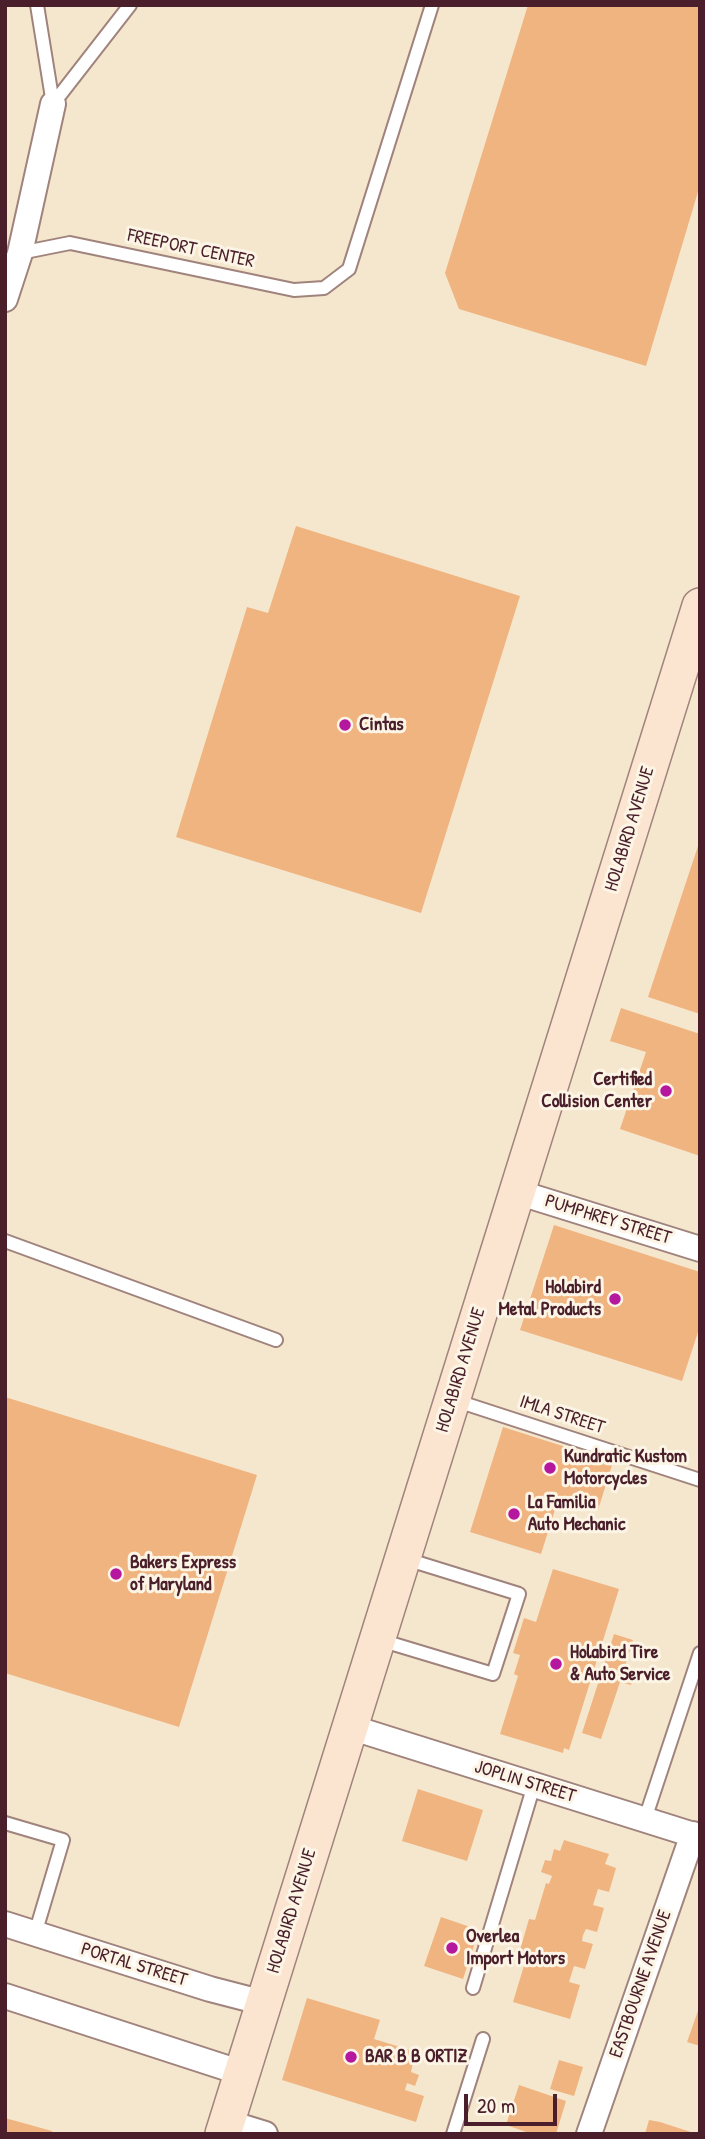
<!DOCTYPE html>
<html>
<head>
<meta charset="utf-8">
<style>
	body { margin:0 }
	#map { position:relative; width:705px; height:2139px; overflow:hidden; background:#f5e7ce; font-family:"Patrick Hand",sans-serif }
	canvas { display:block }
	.frame { position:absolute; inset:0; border:7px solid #4a1f2b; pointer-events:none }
	.scale { position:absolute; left:464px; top:2094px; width:93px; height:32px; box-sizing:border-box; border:4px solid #4a1f2b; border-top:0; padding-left:9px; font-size:21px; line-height:24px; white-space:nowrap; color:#4a1f2b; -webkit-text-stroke:5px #fcf5e5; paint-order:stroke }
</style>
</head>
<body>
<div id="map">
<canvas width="705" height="2139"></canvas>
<div class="frame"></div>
<div class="scale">20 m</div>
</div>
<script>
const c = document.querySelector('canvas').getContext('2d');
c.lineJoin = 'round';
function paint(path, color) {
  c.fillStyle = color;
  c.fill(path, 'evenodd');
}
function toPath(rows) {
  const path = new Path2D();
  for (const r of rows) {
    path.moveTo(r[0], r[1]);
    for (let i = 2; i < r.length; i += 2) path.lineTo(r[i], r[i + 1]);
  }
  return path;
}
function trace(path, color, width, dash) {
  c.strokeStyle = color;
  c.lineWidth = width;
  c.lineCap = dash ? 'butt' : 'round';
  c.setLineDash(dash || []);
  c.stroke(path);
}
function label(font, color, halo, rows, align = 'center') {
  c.font = font + ' "Patrick Hand",sans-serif';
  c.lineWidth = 6;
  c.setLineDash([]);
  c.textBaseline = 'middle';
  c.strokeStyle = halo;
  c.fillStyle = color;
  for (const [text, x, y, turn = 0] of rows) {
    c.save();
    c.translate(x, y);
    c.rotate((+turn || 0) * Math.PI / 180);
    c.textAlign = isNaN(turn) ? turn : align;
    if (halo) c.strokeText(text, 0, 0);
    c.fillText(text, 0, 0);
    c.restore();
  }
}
const building = toPath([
	[528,5,700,5,700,185,646,366,459,309,445,273],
	[296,526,520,596,421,913,176,837,247,607,268,613],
	[699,843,700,844,700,1014,648,997],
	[621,1008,700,1034,700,1156,620,1129,646,1052,610,1041],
	[554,1225,700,1272,700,1326,682,1381,520,1330],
	[5,1397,257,1475,179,1727,5,1673],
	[503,1427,613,1462,598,1510,559,1497,541,1554,470,1532],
	[553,1569,619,1589,569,1750,564,1748,563,1753,500,1734,518,1676,514,1674,520,1655,513,1653,524,1618,536,1622],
	[614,1634,633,1640,625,1666,636,1669,634,1674,641,1676,638,1682,632,1681,631,1685,620,1682,601,1739,582,1733],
	[418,1789,483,1810,467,1861,402,1841],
	[564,1840,609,1854,605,1864,616,1868,609,1892,598,1889,593,1905,604,1908,597,1932,586,1929,583,1935,582,1941,593,1944,585,1969,574,1966,569,1982,580,1985,570,2019,513,2002,526,1959,518,1957,529,1919,535,1920,546,1883,549,1884,552,1876,541,1872,545,1860,551,1861,554,1849,560,1851],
	[441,1917,479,1930,463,1979,424,1966],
	[307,1998,380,2020,374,2039,413,2051,410,2062,413,2063,411,2072,419,2075,415,2086,407,2083,405,2090,424,2096,416,2122,282,2080],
	[700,2005,700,2046,687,2042],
	[559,2060,583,2067,574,2096,550,2089],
	[519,2085,566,2101,556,2134,532,2134,506,2125],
	[5,2118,52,2131,52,2134,5,2134],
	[649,2120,660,2122,697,2134,645,2134]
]);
const service = toPath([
	[37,5,53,104,130,5],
	[20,253,70,243,294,290,324,288,349,269,432,5],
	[5,1241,276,1340],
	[454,1400,700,1480],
	[380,1640,493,1674,519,1594,406,1559],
	[645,1819,700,1653],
	[5,1823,63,1840,35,1934],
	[473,1988,534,1785],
	[453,2134,483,2039]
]);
const minor = toPath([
	[5,299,20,253,53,104],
	[517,1192,700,1249],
	[350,1727,700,1837],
	[5,1924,210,1989,264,2003],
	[5,1996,242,2073],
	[226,2122,265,2134],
	[589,2134,693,1834]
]);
const secondary = toPath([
	[223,2134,700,606]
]);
const markers = [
	[345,725,7,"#b5179e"],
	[666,1091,7,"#b5179e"],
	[615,1299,7,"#b5179e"],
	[550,1468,7,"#b5179e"],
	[514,1514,7,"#b5179e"],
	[116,1574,7,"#b5179e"],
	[556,1664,7,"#b5179e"],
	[452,1948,7,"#b5179e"],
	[351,2057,7,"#b5179e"]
];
const streetNames = [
	["FREEPORT CENTER",191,249,12],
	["HOLABIRD AVENUE",630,829,-73],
	["PUMPHREY STREET",608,1220,17],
	["HOLABIRD AVENUE",461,1370,-73],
	["IMLA STREET",562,1415,18],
	["JOPLIN STREET",525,1782,17],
	["HOLABIRD AVENUE",292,1911,-73],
	["PORTAL STREET",134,1965,17],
	["EASTBOURNE AVENUE",641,1984,-71]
];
const poiNames = [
	["Cintas",359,725],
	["Certified",652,1080,"right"],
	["Collision Center",652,1102,"right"],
	["Holabird",601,1288,"right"],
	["Metal Products",601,1310,"right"],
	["Kundratic Kustom",564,1457],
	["Motorcycles",564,1479],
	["La Familia",528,1503],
	["Auto Mechanic",528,1525],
	["Bakers Express",130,1563],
	["of Maryland",130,1585],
	["Holabird Tire",570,1653],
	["& Auto Service",570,1675],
	["Overlea",466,1937],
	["Import Motors",466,1959],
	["BAR B B ORTIZ",365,2057]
];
paint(building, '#f0b480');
trace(service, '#a0837c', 16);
trace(minor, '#a0837c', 28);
trace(secondary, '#a0837c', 38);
trace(service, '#fff', 12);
trace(minor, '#fff', 24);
trace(secondary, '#fce5d0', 35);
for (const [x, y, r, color] of markers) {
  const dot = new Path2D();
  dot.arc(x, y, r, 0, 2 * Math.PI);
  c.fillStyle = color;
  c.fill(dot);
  trace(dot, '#fcf5e5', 2.5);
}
label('19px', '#4a1f2b', '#fcf5e5', streetNames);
label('bold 19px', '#4a1f2b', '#fcf5e5', poiNames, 'left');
</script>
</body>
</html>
